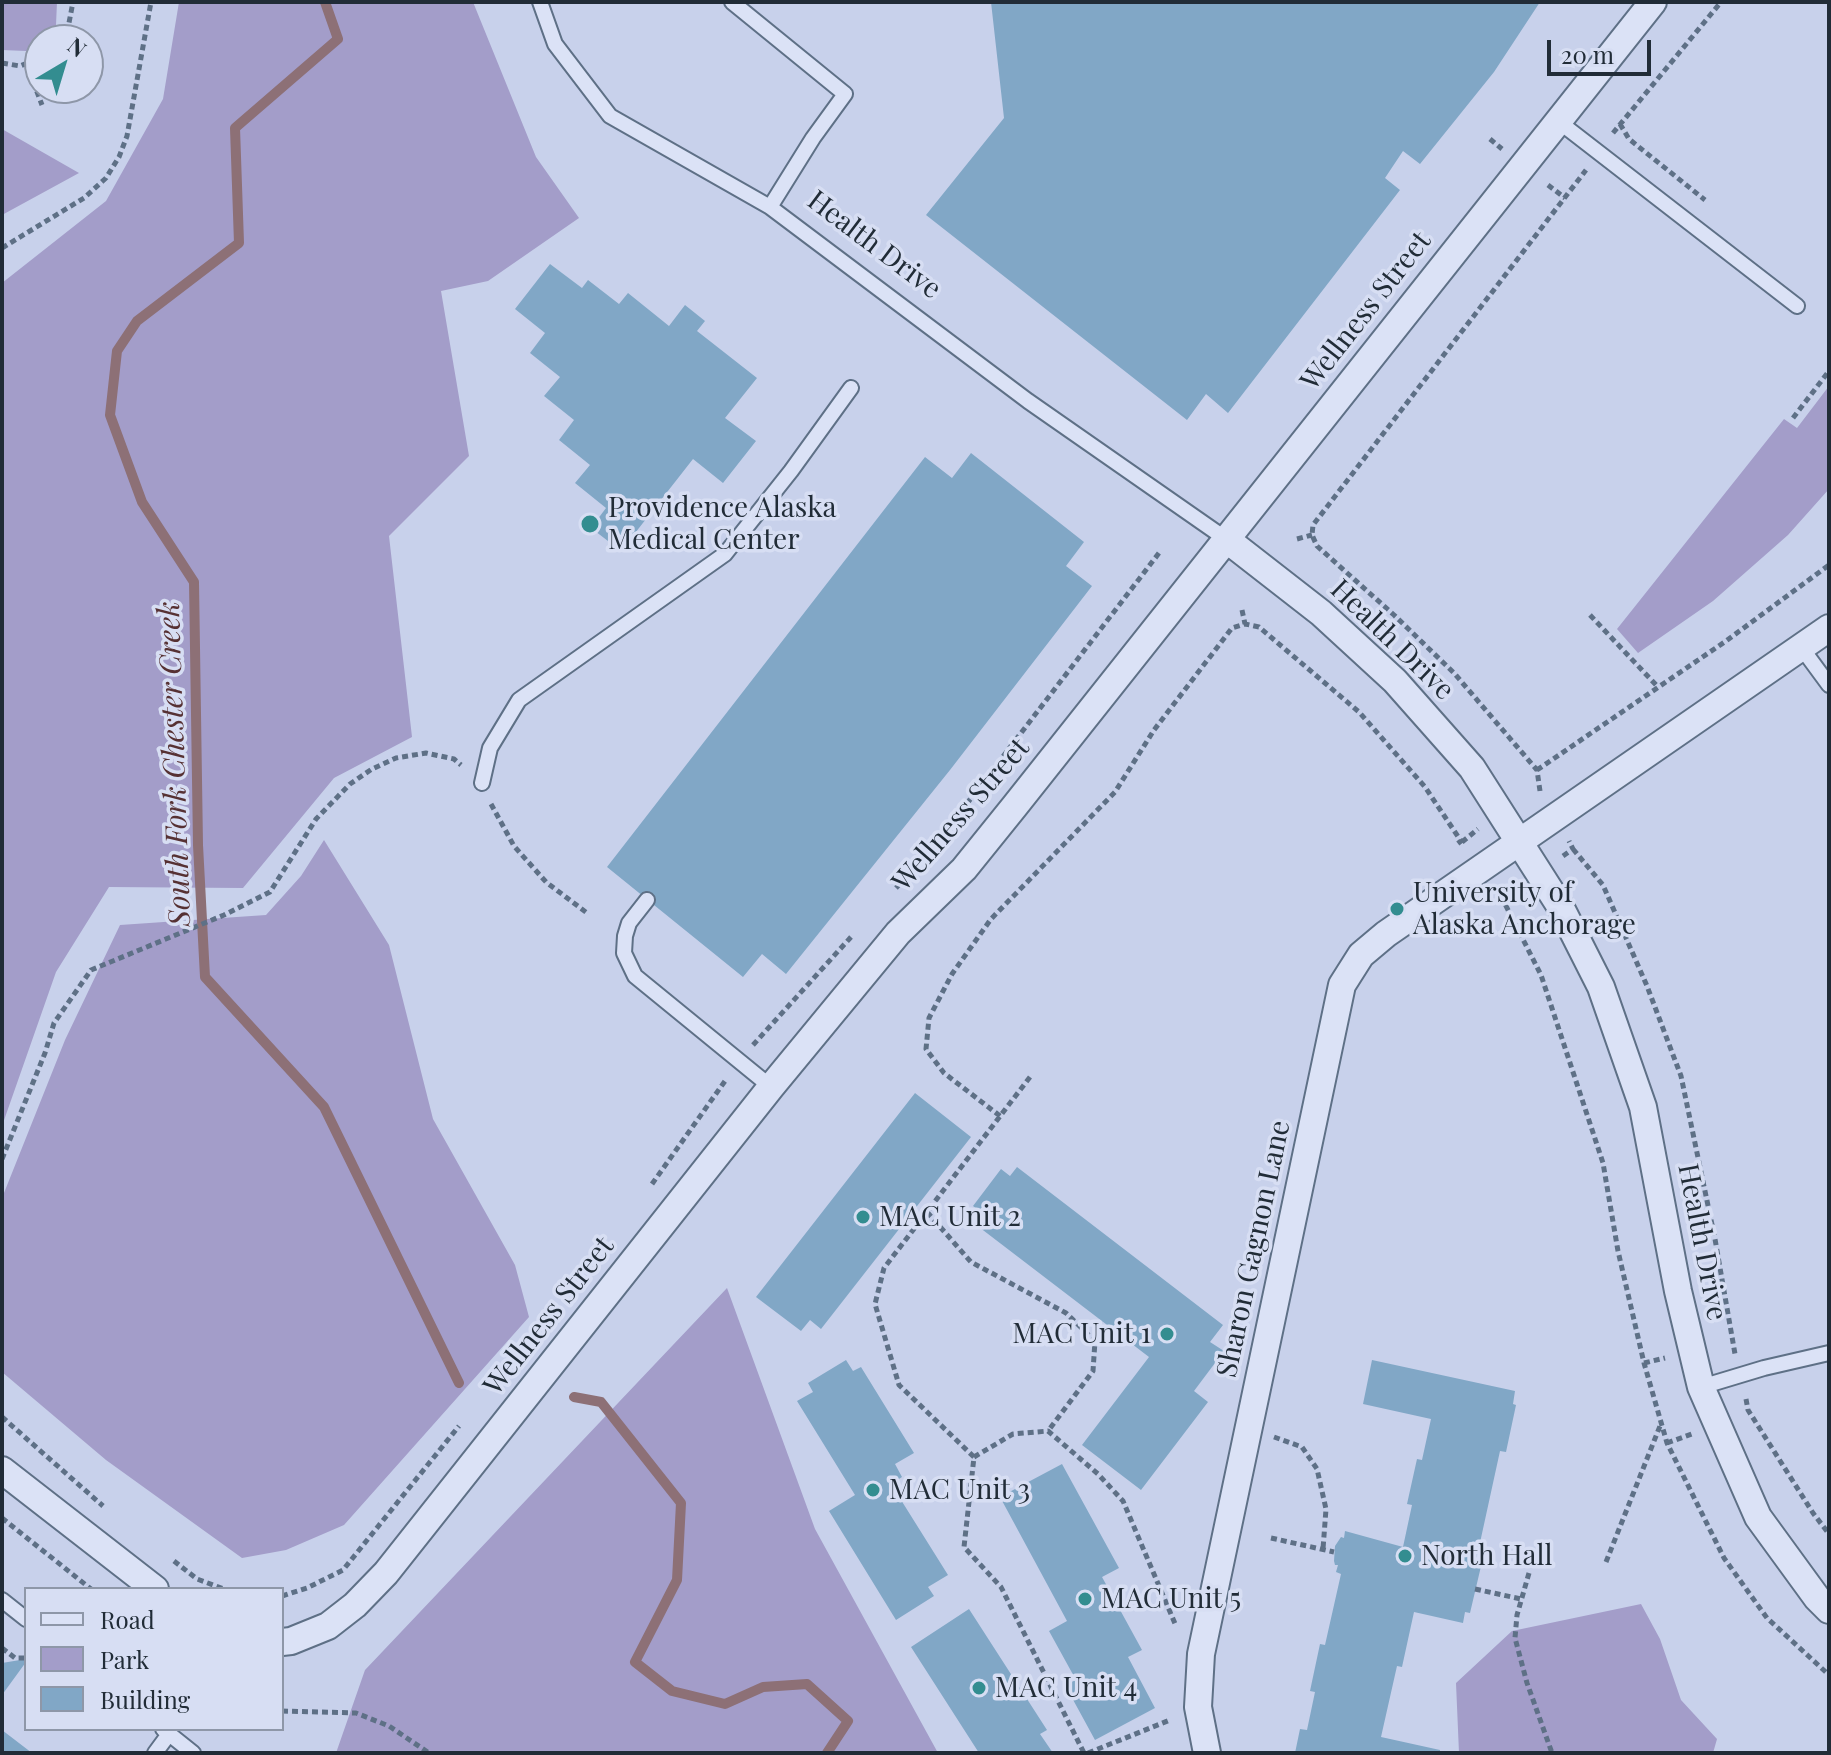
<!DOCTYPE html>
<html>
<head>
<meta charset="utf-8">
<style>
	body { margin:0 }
	#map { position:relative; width:1831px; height:1755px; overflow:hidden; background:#c8d1eb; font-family:"Playfair Display",serif }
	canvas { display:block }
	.frame { position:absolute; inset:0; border:4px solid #212c37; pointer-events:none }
	.legend { position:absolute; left:24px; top:1587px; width:260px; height:144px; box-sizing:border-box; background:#d7def3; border:2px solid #8e97a8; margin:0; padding:10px 14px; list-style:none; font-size:24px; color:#212c37 }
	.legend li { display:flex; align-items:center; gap:16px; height:40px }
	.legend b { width:40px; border:2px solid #8e97a8 }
	.north { position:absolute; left:24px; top:24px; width:80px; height:80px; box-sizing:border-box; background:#d7def3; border:2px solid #8e97a8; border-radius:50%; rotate:38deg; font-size:22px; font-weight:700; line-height:32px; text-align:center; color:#212c37 }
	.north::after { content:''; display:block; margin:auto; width:28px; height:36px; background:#338d90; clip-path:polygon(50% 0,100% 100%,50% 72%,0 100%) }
	.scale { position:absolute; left:1547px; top:40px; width:104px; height:36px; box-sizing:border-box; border:4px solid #212c37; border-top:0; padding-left:10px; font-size:24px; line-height:28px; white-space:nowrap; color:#212c37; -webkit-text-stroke:6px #d7def3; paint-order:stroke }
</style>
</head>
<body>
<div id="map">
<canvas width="1831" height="1755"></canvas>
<div class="frame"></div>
<ul class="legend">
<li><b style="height:10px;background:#dbe2f6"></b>Road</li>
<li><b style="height:22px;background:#a39dc9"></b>Park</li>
<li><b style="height:22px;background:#81a7c6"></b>Building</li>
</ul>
<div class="north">N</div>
<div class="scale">20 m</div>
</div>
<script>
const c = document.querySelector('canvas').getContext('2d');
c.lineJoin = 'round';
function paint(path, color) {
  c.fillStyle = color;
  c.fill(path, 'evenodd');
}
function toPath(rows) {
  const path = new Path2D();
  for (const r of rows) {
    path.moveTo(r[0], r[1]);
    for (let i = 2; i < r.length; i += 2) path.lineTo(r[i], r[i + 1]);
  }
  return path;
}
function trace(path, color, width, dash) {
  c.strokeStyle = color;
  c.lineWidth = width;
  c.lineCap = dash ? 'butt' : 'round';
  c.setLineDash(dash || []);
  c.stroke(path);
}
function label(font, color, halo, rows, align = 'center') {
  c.font = font + ' "Playfair Display",serif';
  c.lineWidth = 7;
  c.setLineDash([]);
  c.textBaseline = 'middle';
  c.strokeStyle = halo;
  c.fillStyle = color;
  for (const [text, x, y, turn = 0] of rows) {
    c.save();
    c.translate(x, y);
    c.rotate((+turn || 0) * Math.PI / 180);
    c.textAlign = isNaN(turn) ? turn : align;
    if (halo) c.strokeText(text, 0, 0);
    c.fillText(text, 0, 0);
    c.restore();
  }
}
const green = toPath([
	[2,2,57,2,56,25,49,37,40,40,39,46,26,51,2,50],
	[179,2,473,2,536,157,579,218,488,281,441,291,469,456,389,536,412,737,334,778,243,888,109,887,56,972,2,1126,2,283,106,201,163,99],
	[2,129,79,173,2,215],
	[1829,386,1829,489,1788,535,1713,601,1638,653,1617,629,1784,419,1797,428],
	[324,840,389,945,433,1119,515,1265,529,1317,344,1525,286,1550,242,1558,106,1460,2,1372,2,1198,65,1040,120,925,266,915,301,876],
	[727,1288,815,1529,938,1753,336,1753,365,1670],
	[1641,1604,1660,1639,1681,1700,1717,1739,1713,1753,1459,1753,1456,1683,1512,1631]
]);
const stream = toPath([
	[325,2,338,39,235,128,239,243,137,321,117,351,110,415,142,502,194,582,198,845,205,977,324,1107,459,1383],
	[574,1397,601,1402,681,1503,677,1580,635,1662,672,1691,725,1704,763,1687,807,1684,848,1721,827,1753]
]);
const building = toPath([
	[991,2,1540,2,1494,72,1420,164,1403,151,1385,178,1400,190,1228,413,1206,394,1187,420,926,215,1004,118],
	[550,264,582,288,588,280,619,304,628,293,669,326,685,305,705,321,697,331,757,378,725,418,756,441,723,483,693,459,621,551,591,528,606,508,575,483,590,465,559,440,574,420,544,396,560,377,530,353,545,333,515,309],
	[971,453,1084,542,1066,566,1092,586,950,770,786,974,762,954,743,977,607,867,925,457,952,478],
	[915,1093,971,1137,821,1329,810,1320,801,1331,756,1297],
	[1017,1167,1223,1325,1210,1342,1224,1351,1194,1391,1208,1402,1141,1490,1082,1445,1149,1357,975,1224,983,1214,973,1206,1001,1169,1010,1176],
	[846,1360,853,1371,861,1367,914,1453,895,1464,902,1477,891,1484,948,1575,928,1587,934,1596,896,1620,829,1511,855,1495,797,1401,813,1392,808,1383],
	[1372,1360,1515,1391,1513,1404,1516,1405,1506,1452,1500,1451,1476,1561,1482,1562,1470,1613,1465,1612,1463,1623,1414,1612,1402,1667,1397,1666,1381,1737,1440,1750,1440,1753,1295,1753,1300,1729,1307,1730,1315,1692,1310,1691,1320,1644,1325,1645,1341,1574,1336,1572,1338,1565,1335,1565,1334,1561,1335,1546,1341,1537,1344,1538,1345,1531,1403,1547,1412,1505,1407,1504,1417,1459,1422,1460,1431,1419,1363,1404],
	[1062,1464,1119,1568,1102,1577,1142,1650,1128,1657,1155,1708,1095,1740,1065,1685,1076,1680,1049,1631,1067,1621,1000,1497],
	[969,1609,1047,1730,1040,1734,1053,1753,979,1753,911,1647],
	[26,1659,26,1662,2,1695,2,1663],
	[2,1730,32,1753,2,1753]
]);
const path = toPath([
	[60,40,68,28,73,2],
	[2,63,20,66,40,58],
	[26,63,42,105],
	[1620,124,1629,139,1705,200],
	[1613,133,1721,2],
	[1490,139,1502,149],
	[1548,185,1565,198],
	[2,248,84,198,106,178,119,157,127,136,151,2],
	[1793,418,1829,371],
	[1297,539,1312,535],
	[1242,610,1245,624],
	[1590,615,1658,687],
	[1537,770,1726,641,1829,565],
	[1540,791,1537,770,1454,673,1394,615,1317,546,1312,535,1313,525,1586,170],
	[491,804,514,846,546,882,587,913],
	[1462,842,1478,829],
	[1573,849,1603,885,1647,986,1681,1076,1715,1239,1735,1354],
	[1563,856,1573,849,1569,841],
	[896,888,929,853,1159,553],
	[1501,896,1541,975,1603,1163,1618,1251,1644,1363,1667,1443,1724,1558,1767,1618,1829,1675],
	[1502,898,1515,889],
	[753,1045,851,937],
	[1030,1077,884,1268,875,1304,899,1385,974,1457,964,1547,1001,1587,1084,1753],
	[1000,1116,944,1073,926,1049,929,1018,952,974,991,919,1115,792,1154,730,1232,628,1245,624,1259,627,1359,712,1425,787,1461,841,1456,845],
	[2,1159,45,1053,54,1023,91,970,224,915,270,892,316,819,350,784,372,769,396,758,426,753,454,759,461,765],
	[652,1184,725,1081],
	[927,1212,971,1262,1066,1313,1095,1341,1093,1371,1048,1431],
	[1644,1363,1665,1358],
	[1746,1399,1748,1410,1813,1513,1829,1534],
	[2,1417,103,1506],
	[1274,1437,1302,1447,1317,1469,1326,1509,1323,1549],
	[1667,1443,1692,1434],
	[974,1457,1013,1434,1048,1431,1098,1474,1123,1501,1176,1626],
	[2,1518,91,1589],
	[1271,1538,1334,1552],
	[174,1561,197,1579,224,1589],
	[1606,1562,1660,1426],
	[1529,1573,1517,1615,1515,1638,1527,1683,1552,1753],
	[1475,1589,1521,1599],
	[282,1596,307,1588,343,1570,459,1426],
	[2,1648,15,1658,26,1658],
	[282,1711,356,1713,389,1726,429,1753],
	[1088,1753,1170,1720]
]);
const lane = toPath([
	[540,2,555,44,610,116,770,207,1028,401,1226,539],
	[732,2,845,94,813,138,770,207],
	[1558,121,1797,306],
	[1801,647,1829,685],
	[482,783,490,748,519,700,725,554,791,471,851,388],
	[647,900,629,923,625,936,624,953,635,976,771,1087],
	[1701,1387,1764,1368,1829,1353],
	[2,1600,26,1619],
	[163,1729,193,1753],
	[155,1753,169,1734]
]);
const street = toPath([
	[1226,539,1321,613,1395,681,1472,768,1560,906,1601,987,1643,1107,1678,1291,1701,1387,1758,1517,1817,1598,1829,1610],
	[2,1470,155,1589],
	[282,1642,291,1641,328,1626,355,1605,386,1573,771,1087,898,933,964,869,1014,807,1653,2],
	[1207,1753,1198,1707,1201,1654,1342,985,1361,955,1386,934,1829,628]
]);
const markers = [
	[590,524,10,"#338d90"],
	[1397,909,8,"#338d90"],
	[863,1217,8,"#338d90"],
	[1167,1334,8,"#338d90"],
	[873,1490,8,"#338d90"],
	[1405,1556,8,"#338d90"],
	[1085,1599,8,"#338d90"],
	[979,1688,8,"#338d90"]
];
const streetNames = [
	["Health Drive",874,245,37],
	["Wellness Street",1366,311,-52],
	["Health Drive",1392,640,44],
	["Wellness Street",961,815,-49],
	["Health Drive",1702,1242,79],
	["Sharon Gagnon Lane",1254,1249,-78],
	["Wellness Street",549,1316,-52]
];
const poiNames = [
	["Providence Alaska",608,508],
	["Medical Center",608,540],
	["University of",1413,893],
	["Alaska Anchorage",1413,925],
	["MAC Unit 2",879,1217],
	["MAC Unit 1",1151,1334,"right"],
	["MAC Unit 3",889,1490],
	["North Hall",1421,1556],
	["MAC Unit 5",1101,1599],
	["MAC Unit 4",995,1688]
];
const waterNames = [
	["South Fork Chester Creek",175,764,-92]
];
paint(green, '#a39dc9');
trace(stream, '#8d7076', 10);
paint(building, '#81a7c6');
trace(lane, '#5e7086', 18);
trace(street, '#5e7086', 30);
trace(path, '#5e7086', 5, [6, 4]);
trace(lane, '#dbe2f6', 14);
trace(street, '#dbe2f6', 26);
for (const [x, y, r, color] of markers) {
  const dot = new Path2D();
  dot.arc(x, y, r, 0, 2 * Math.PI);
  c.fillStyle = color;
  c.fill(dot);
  trace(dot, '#d7def3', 3);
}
label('28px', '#212c37', '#d7def3', streetNames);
label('28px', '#212c37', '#d7def3', poiNames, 'left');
label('italic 30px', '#563133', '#d7def3', waterNames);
</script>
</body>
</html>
